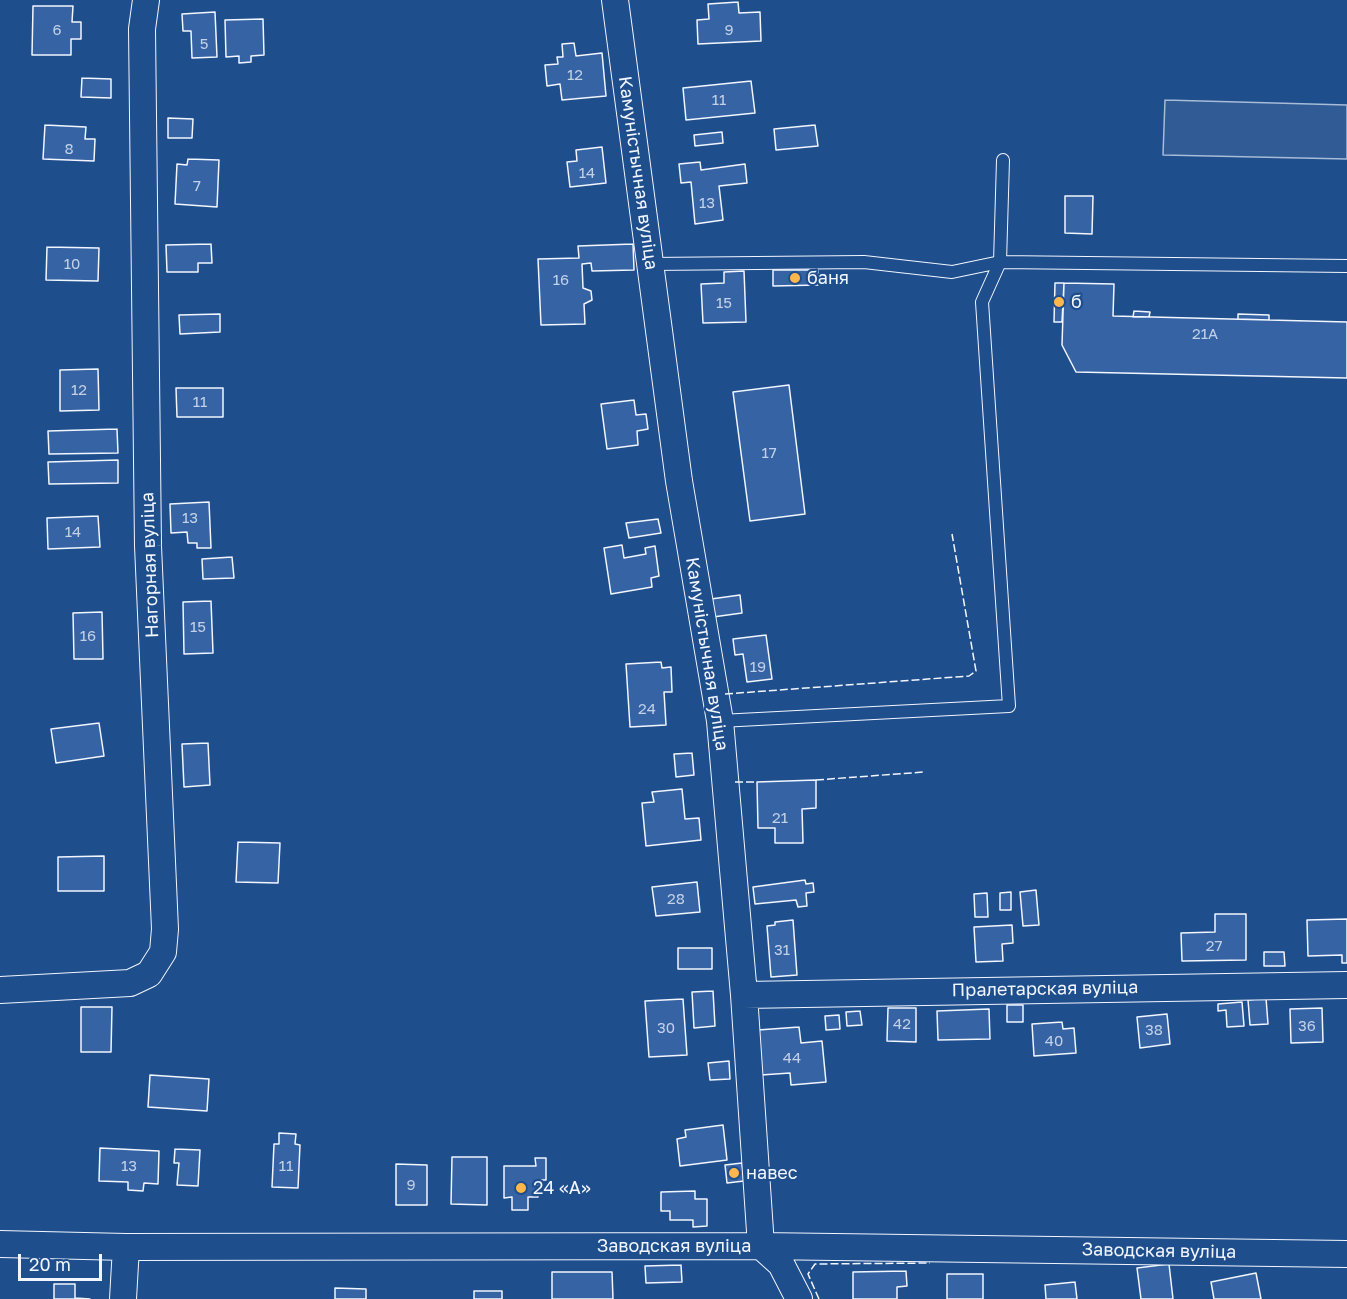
<!DOCTYPE html>
<html>
<head>
<meta charset="utf-8">
<style>
	body { margin:0 }
	#map { position:relative; width:1347px; height:1299px; overflow:hidden; background:#1f4e8c; font-family:"Golos Text",sans-serif }
	canvas { display:block }
	.scale { position:absolute; left:18px; top:1254px; width:84px; height:27px; box-sizing:border-box; border:3px solid #f2f6ff; border-top:0; padding-left:8px; font-size:18px; line-height:21px; white-space:nowrap; color:#f2f6ff; -webkit-text-stroke:4px #1f4e8c; paint-order:stroke }
</style>
</head>
<body>
<div id="map">
<canvas width="1347" height="1299"></canvas>
<div class="scale">20 m</div>
</div>
<script>
const c = document.querySelector('canvas').getContext('2d');
c.lineJoin = 'round';
function paint(path, color) {
  c.fillStyle = color;
  c.fill(path, 'evenodd');
}
function toPath(rows) {
  const path = new Path2D();
  for (const r of rows) {
    path.moveTo(r[0], r[1]);
    for (let i = 2; i < r.length; i += 2) path.lineTo(r[i], r[i + 1]);
  }
  return path;
}
function trace(path, color, width, dash) {
  c.strokeStyle = color;
  c.lineWidth = width;
  c.lineCap = dash ? 'butt' : 'round';
  c.setLineDash(dash || []);
  c.stroke(path);
}
function label(font, color, halo, rows, align = 'center') {
  c.font = font + ' "Golos Text",sans-serif';
  c.lineWidth = 4.5;
  c.setLineDash([]);
  c.textBaseline = 'middle';
  c.strokeStyle = halo;
  c.fillStyle = color;
  for (const [text, x, y, turn = 0] of rows) {
    c.save();
    c.translate(x, y);
    c.rotate((+turn || 0) * Math.PI / 180);
    c.textAlign = isNaN(turn) ? turn : align;
    if (halo) c.strokeText(text, 0, 0);
    c.fillText(text, 0, 0);
    c.restore();
  }
}
const green = toPath([
	[1165,100,1347,105,1347,159,1163,155,1165,100]
]);
const building = toPath([
	[738,2,739,13,760,12,761,41,698,44,697,20,709,19,708,4,738,2],
	[33,6,73,6,72,22,81,22,81,39,71,39,71,55,32,55,33,6],
	[215,12,217,57,192,58,191,31,183,31,182,14,215,12],
	[263,19,264,55,251,56,251,62,239,63,239,56,226,57,225,20,263,19],
	[574,43,576,56,602,53,606,96,562,100,560,84,547,86,545,65,558,64,557,57,563,57,562,44,574,43],
	[82,78,111,79,111,98,81,97,82,78],
	[751,81,755,113,686,120,683,88,751,81],
	[168,118,193,119,192,138,168,138,168,118],
	[45,125,86,127,85,139,95,139,94,161,43,159,45,125],
	[815,125,818,146,776,150,774,129,815,125],
	[722,132,723,143,695,146,694,135,722,132],
	[602,147,606,183,570,187,567,162,577,161,576,150,602,147],
	[188,159,219,160,217,207,175,204,177,164,187,165,188,159],
	[700,162,701,170,745,164,747,183,719,186,723,220,695,224,691,182,681,183,679,164,700,162],
	[1065,196,1093,196,1092,234,1065,233,1065,196],
	[211,244,212,263,198,263,198,272,167,272,166,245,211,244],
	[633,244,634,270,592,271,591,263,582,264,583,288,591,291,592,300,584,304,585,324,541,325,538,259,579,258,578,246,633,244],
	[47,247,99,248,98,281,46,280,47,247],
	[773,270,818,270,818,285,773,286,773,270],
	[744,271,746,322,703,323,701,284,724,283,724,272,744,271],
	[1055,283,1064,283,1062,322,1054,322,1055,283],
	[1064,283,1114,284,1113,316,1347,322,1347,378,1076,372,1062,345,1064,283],
	[1134,311,1150,312,1149,317,1133,317,1134,311],
	[220,314,220,332,180,334,179,315,220,314],
	[1238,314,1269,315,1269,320,1238,319,1238,314],
	[98,369,99,410,60,411,60,370,98,369],
	[789,385,805,514,750,521,733,392,789,385],
	[176,388,223,388,223,417,177,417,176,388],
	[634,400,636,415,646,414,648,429,637,431,638,445,607,449,601,404,634,400],
	[117,429,118,453,49,454,48,431,117,429],
	[118,460,118,483,49,484,48,462,118,460],
	[209,502,211,548,197,548,197,543,188,543,187,532,171,533,170,504,209,502],
	[98,516,100,547,48,549,47,518,98,516],
	[658,519,661,533,629,538,626,523,658,519],
	[622,545,624,558,646,554,645,548,655,546,659,576,651,578,652,587,611,594,604,548,622,545],
	[232,557,234,578,203,579,202,559,232,557],
	[740,595,742,613,713,617,711,599,740,595],
	[211,601,213,653,184,654,183,602,211,601],
	[102,612,103,659,74,659,73,613,102,612],
	[766,635,772,679,747,682,743,654,735,655,733,639,766,635],
	[661,662,662,668,671,667,672,692,664,692,666,725,630,727,626,664,661,662],
	[99,723,104,756,56,763,51,729,99,723],
	[208,743,210,785,184,787,182,744,208,743],
	[692,753,694,775,676,777,674,754,692,753],
	[816,780,816,808,802,809,803,843,775,843,775,828,758,828,757,782,816,780],
	[682,789,685,819,699,818,701,840,646,846,642,803,654,802,652,792,682,789],
	[238,842,280,843,278,883,236,882,238,842],
	[104,856,104,891,58,891,58,857,104,856],
	[805,880,806,884,813,883,814,892,806,893,807,906,798,907,796,900,755,904,753,887,805,880],
	[697,882,700,912,656,916,652,887,697,882],
	[1036,890,1039,925,1023,926,1020,892,1036,890],
	[1011,892,1011,910,1000,910,1000,893,1011,892],
	[987,893,988,917,975,917,974,894,987,893],
	[1215,914,1246,914,1246,960,1182,961,1181,933,1215,932,1215,914],
	[1347,919,1347,963,1342,963,1342,955,1308,956,1307,920,1347,919],
	[793,920,797,975,771,977,767,926,775,925,775,922,793,920],
	[1012,925,1013,943,1002,944,1003,961,976,962,974,927,1012,925],
	[678,948,712,948,712,969,678,969,678,948],
	[1264,952,1284,952,1285,966,1264,966,1264,952],
	[713,991,715,1026,694,1028,692,992,713,991],
	[1266,998,1268,1024,1250,1025,1248,1000,1266,998],
	[683,999,687,1055,649,1057,645,1001,683,999],
	[1242,1002,1244,1026,1227,1027,1226,1010,1218,1011,1218,1004,1242,1002],
	[1007,1005,1023,1005,1023,1022,1007,1022,1007,1005],
	[81,1007,112,1007,111,1052,81,1052,81,1007],
	[888,1008,916,1008,916,1042,887,1041,888,1008],
	[1322,1008,1323,1042,1291,1043,1290,1009,1322,1008],
	[989,1009,990,1039,938,1040,937,1011,989,1009],
	[860,1011,862,1025,847,1026,846,1012,860,1011],
	[1167,1014,1170,1044,1140,1048,1137,1017,1167,1014],
	[839,1015,840,1029,826,1030,825,1016,839,1015],
	[1062,1022,1063,1029,1074,1028,1076,1053,1034,1056,1032,1024,1062,1022],
	[799,1027,801,1043,822,1041,826,1082,791,1085,790,1073,761,1075,758,1030,799,1027],
	[729,1061,730,1079,710,1080,708,1063,729,1061],
	[150,1075,209,1079,207,1111,148,1107,150,1075],
	[723,1125,727,1160,680,1166,677,1139,686,1137,685,1130,723,1125],
	[279,1133,296,1134,295,1144,300,1145,298,1188,272,1187,274,1144,279,1144,279,1133],
	[100,1148,159,1151,158,1184,144,1183,143,1191,128,1190,128,1182,99,1181,100,1148],
	[175,1149,200,1150,198,1186,177,1185,179,1163,174,1163,175,1149],
	[452,1157,487,1157,487,1205,451,1204,452,1157],
	[535,1158,546,1158,546,1180,538,1180,538,1197,528,1197,528,1210,512,1210,512,1197,504,1198,504,1166,536,1166,535,1158],
	[742,1163,744,1181,727,1183,725,1165,742,1163],
	[396,1164,427,1165,427,1205,396,1205,396,1164],
	[695,1191,695,1199,707,1199,707,1226,693,1227,693,1220,670,1220,670,1211,661,1211,661,1192,695,1191],
	[1169,1264,1173,1299,1141,1299,1137,1268,1169,1264],
	[681,1265,682,1282,646,1283,645,1266,681,1265],
	[906,1271,907,1286,897,1287,897,1299,853,1299,853,1272,906,1271],
	[552,1272,612,1272,613,1299,552,1299,552,1272],
	[1256,1273,1261,1299,1214,1299,1211,1282,1256,1273],
	[947,1274,983,1274,983,1299,947,1299,947,1274],
	[1075,1282,1077,1299,1046,1299,1045,1285,1075,1282],
	[54,1284,75,1284,75,1298,90,1299,54,1299,54,1284],
	[335,1288,366,1289,366,1299,335,1299,335,1288],
	[474,1291,502,1291,502,1299,474,1299,474,1291]
]);
const service = toPath([
	[650,264,864,262,952,272,1000,262,1003,160],
	[720,721,1009,706,982,302,1000,262,1347,266]
]);
const minor = toPath([
	[615,0,679,481,720,721,744,995,761,1246,781,1264,799,1299],
	[0,990,130,983,149,974,163,952,165,929,148,546,142,29,146,0],
	[744,995,1347,985],
	[0,1244,126,1247,761,1246,1347,1254],
	[123,1299,126,1247]
]);
const fence = toPath([
	[725,694,969,676,976,671,952,534],
	[816,780,924,772],
	[735,782,757,782],
	[819,1299,808,1274,815,1264,930,1263]
]);
const markers = [
	[795,278,6,"#ffb74d"],
	[1059,302,6,"#ffb74d"],
	[734,1173,6,"#ffb74d"],
	[521,1188,6,"#ffb74d"]
];
const numberNames = [
	["6",57,30],
	["9",729,30],
	["5",204,44],
	["12",575,75],
	["11",719,100],
	["8",69,149],
	["14",587,173],
	["7",197,186],
	["13",707,203],
	["10",72,264],
	["16",561,280],
	["15",724,303],
	["21А",1205,334],
	["12",79,390],
	["11",200,402],
	["17",769,453],
	["13",190,518],
	["14",73,532],
	["15",198,627],
	["16",88,636],
	["19",758,667],
	["24",647,709],
	["21",780,818],
	["28",676,899],
	["27",1214,946],
	["31",782,950],
	["42",902,1024],
	["36",1307,1026],
	["30",666,1028],
	["38",1154,1030],
	["40",1054,1041],
	["44",792,1058],
	["13",129,1166],
	["11",286,1166],
	["9",411,1185]
];
const streetNames = [
	["Камуністычная вуліца",638,173,82],
	["Нагорная вуліца",150,565,-92],
	["Камуністычная вуліца",707,654,81],
	["Пралетарская вуліца",1045,989,-1],
	["Заводская вуліца",674,1246],
	["Заводская вуліца",1159,1251,1]
];
const poiNames = [
	["баня",807,278],
	["б",1071,302],
	["навес",746,1173],
	["24 «А»",533,1188]
];
paint(green, '#305b95');
trace(green, '#a8bbd7', 1.5);
paint(building, '#3563a3');
trace(building, '#f2f6ff', 1.5);
trace(service, '#f2f6ff', 14);
trace(minor, '#f2f6ff', 28);
trace(service, '#1f4e8c', 12);
trace(minor, '#1f4e8c', 26);
trace(fence, '#f2f6ff', 1.5, [8, 3]);
for (const [x, y, r, color] of markers) {
  const dot = new Path2D();
  dot.arc(x, y, r, 0, 2 * Math.PI);
  c.fillStyle = color;
  c.fill(dot);
  trace(dot, '#1f4e8c', 2);
}
label('15px', '#c3d1e8', null, numberNames);
label('18px', '#f2f6ff', '#1f4e8c', streetNames);
label('18px', '#f2f6ff', '#1f4e8c', poiNames, 'left');
</script>
</body>
</html>
